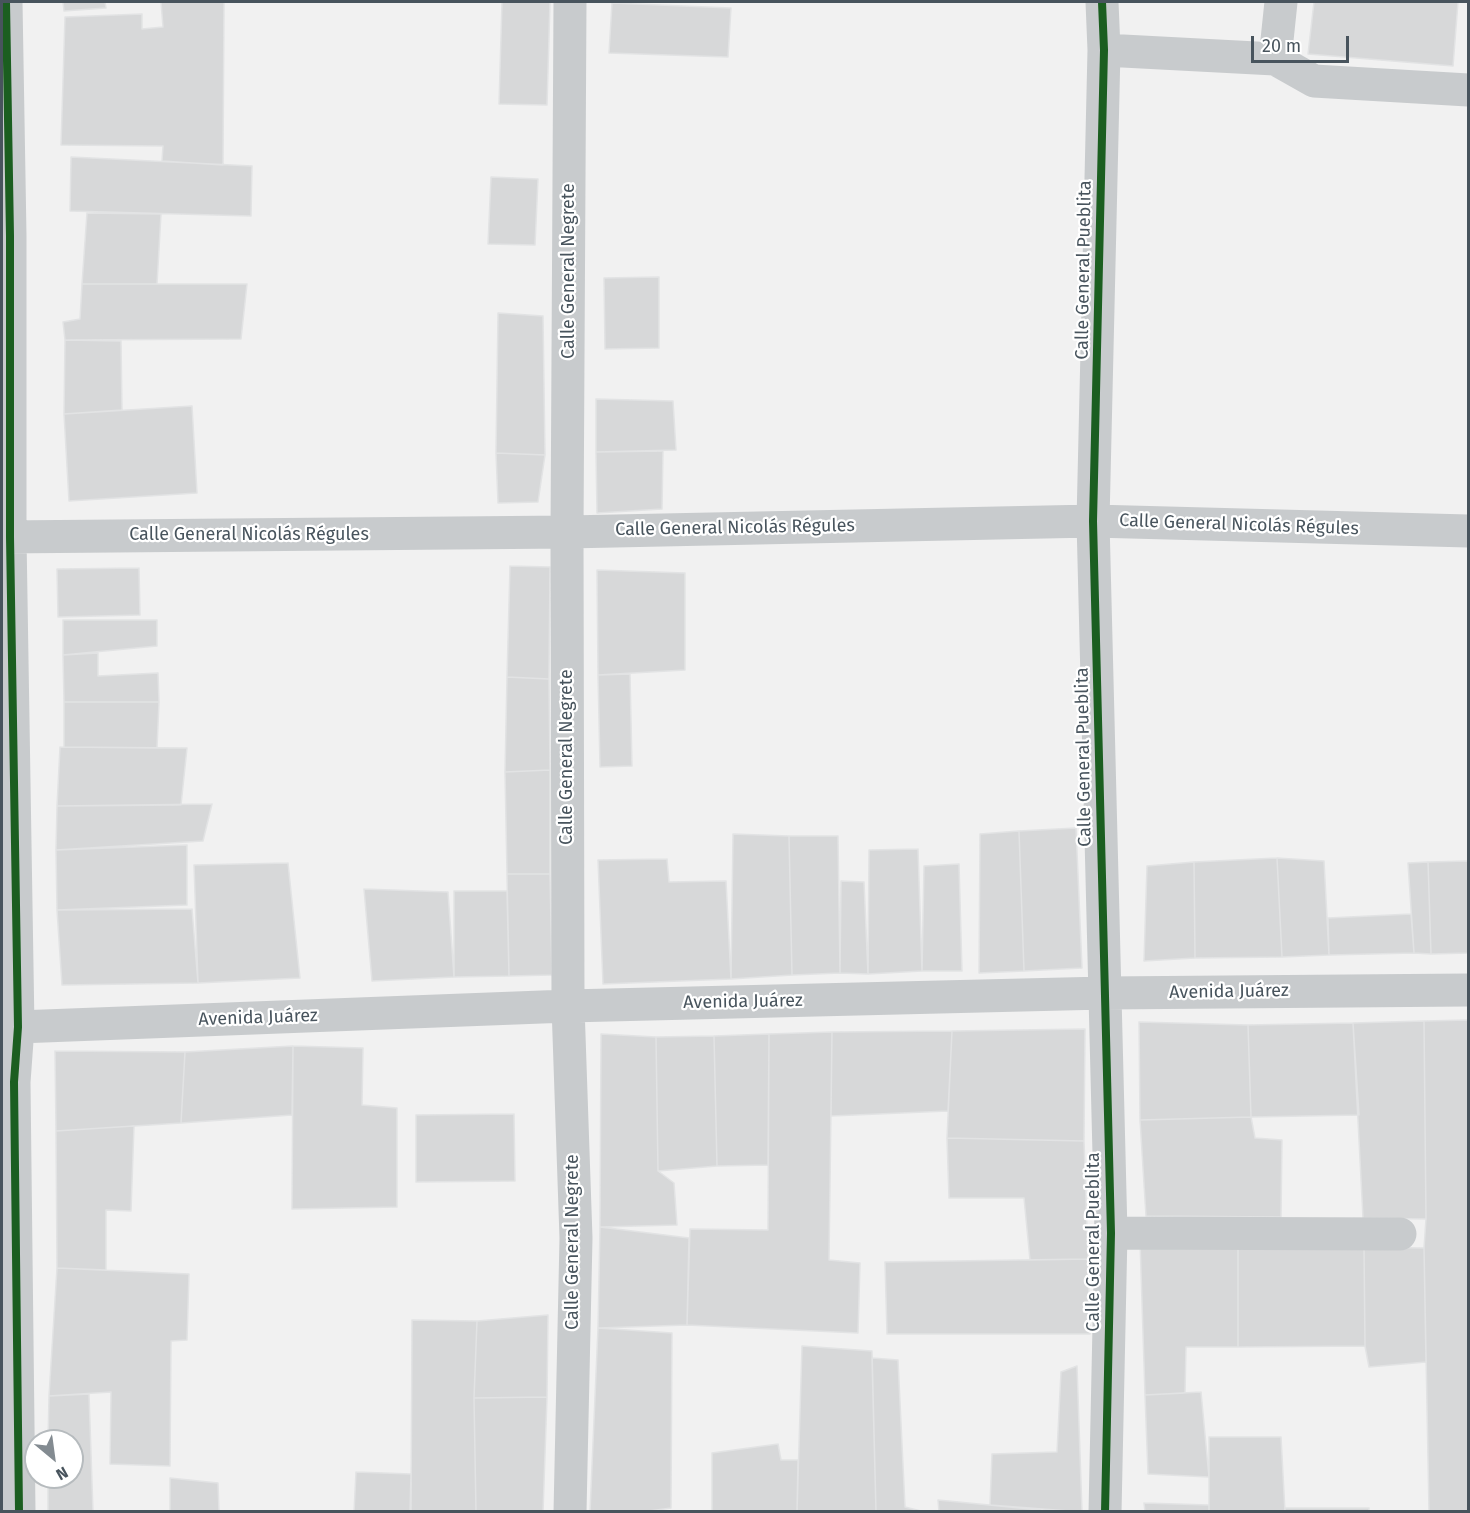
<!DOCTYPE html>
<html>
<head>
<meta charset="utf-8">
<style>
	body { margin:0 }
	#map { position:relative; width:1470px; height:1513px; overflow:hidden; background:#f1f1f1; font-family:"Fira Sans",sans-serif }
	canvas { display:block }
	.frame { position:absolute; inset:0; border:3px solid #48545d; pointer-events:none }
	.north { position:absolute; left:24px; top:1429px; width:60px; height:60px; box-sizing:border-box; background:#fff; border:2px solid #b6bbbe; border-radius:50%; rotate:151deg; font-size:16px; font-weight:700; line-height:24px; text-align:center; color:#48545d }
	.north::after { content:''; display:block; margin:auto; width:21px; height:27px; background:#838b91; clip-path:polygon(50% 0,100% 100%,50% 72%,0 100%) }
	.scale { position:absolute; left:1251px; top:36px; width:98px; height:27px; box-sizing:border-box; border:3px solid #48545d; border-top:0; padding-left:8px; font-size:18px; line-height:21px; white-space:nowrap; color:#48545d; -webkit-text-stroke:4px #fff; paint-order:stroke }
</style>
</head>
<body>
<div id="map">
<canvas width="1470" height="1513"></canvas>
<div class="frame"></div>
<div class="north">N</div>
<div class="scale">20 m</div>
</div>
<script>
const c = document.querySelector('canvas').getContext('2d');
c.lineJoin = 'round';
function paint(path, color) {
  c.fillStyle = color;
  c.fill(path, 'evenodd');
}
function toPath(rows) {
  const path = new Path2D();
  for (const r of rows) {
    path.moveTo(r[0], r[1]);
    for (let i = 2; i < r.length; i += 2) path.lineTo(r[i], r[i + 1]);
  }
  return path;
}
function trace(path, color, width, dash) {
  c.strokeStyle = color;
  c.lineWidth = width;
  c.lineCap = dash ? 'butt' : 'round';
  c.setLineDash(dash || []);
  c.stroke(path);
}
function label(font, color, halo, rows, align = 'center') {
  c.font = font + ' "Fira Sans",sans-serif';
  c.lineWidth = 4.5;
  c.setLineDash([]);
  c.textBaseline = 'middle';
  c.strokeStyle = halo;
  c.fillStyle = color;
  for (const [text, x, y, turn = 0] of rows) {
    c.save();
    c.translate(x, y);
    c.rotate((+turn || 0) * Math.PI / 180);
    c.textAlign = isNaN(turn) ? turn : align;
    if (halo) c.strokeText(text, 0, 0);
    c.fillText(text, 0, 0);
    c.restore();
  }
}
const building = toPath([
	[63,2,105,2,106,8,64,11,63,2],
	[161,2,224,2,223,165,162,161,163,146,61,145,65,17,142,14,142,29,163,27,161,2],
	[502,2,550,2,547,105,499,104,502,2],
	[1314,2,1458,2,1453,66,1308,54,1314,2],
	[612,3,731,8,728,57,609,53,612,3],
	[71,157,252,166,251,216,70,211,71,157],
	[491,177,538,179,535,245,488,244,491,177],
	[87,213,161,214,157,284,82,284,87,213],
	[659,277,659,348,605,349,604,278,659,277],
	[82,284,247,284,241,339,65,340,63,322,80,319,82,284],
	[498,313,543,316,545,455,496,453,498,313],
	[65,340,121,341,122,410,64,414,65,340],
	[596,399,673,401,676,450,596,452,596,399],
	[192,406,197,493,69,501,64,414,192,406],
	[663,451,662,509,597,513,596,452,663,451],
	[496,453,545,455,538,502,498,503,496,453],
	[510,566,550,567,549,679,507,677,510,566],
	[139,568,140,615,58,617,57,569,139,568],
	[597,570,685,573,685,670,598,675,597,570],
	[63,620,157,620,157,646,63,655,63,620],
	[98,653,98,676,158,673,159,702,64,702,63,655,98,653],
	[630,674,632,766,600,767,598,675,630,674],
	[507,677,549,679,550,770,505,772,507,677],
	[64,702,159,702,157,748,64,747,64,702],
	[60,747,187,748,181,805,57,806,60,747],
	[550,770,550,874,507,874,505,772,550,770],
	[212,804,203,841,56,850,57,806,212,804],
	[1076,828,1082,968,1024,971,1019,831,1076,828],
	[1019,831,1024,971,979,973,980,834,1019,831],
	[733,834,789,836,792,975,731,979,733,834],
	[789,836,838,836,840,973,792,975,789,836],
	[187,845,187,905,57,910,56,850,187,845],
	[918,849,922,971,868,974,869,850,918,849],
	[1277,858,1324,861,1329,955,1282,957,1277,858],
	[1277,858,1282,957,1195,958,1194,862,1277,858],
	[667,859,669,882,726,881,731,979,603,984,598,860,667,859],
	[1468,861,1468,953,1431,954,1428,862,1468,861],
	[1194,862,1195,958,1144,961,1147,866,1194,862],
	[1428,862,1431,954,1414,953,1408,863,1428,862],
	[288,863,300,978,198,983,194,865,288,863],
	[959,864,962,971,922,971,924,866,959,864],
	[507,874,550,874,552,975,509,976,507,874],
	[841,881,864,882,868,974,840,973,841,881],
	[364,889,448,892,454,977,372,981,364,889],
	[454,891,507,891,509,976,454,977,454,891],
	[192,909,198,983,62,985,57,910,192,909],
	[1411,914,1414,953,1329,955,1328,918,1411,914],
	[1468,1020,1468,1512,1429,1512,1424,1248,1426,1219,1424,1021,1468,1020],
	[1424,1021,1426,1219,1363,1218,1353,1023,1424,1021],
	[1139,1022,1248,1025,1251,1117,1140,1120,1139,1022],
	[1353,1023,1359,1115,1251,1117,1248,1025,1353,1023],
	[1085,1029,1084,1141,947,1138,952,1031,1085,1029],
	[952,1031,948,1111,831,1116,832,1032,952,1031],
	[832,1032,829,1260,860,1263,858,1333,687,1325,690,1229,768,1230,769,1034,832,1032],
	[601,1034,656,1037,658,1171,674,1183,677,1225,600,1227,601,1034],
	[769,1034,768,1165,717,1166,714,1036,769,1034],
	[714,1036,717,1166,658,1171,656,1037,714,1036],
	[293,1046,363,1048,362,1105,397,1108,397,1207,292,1209,293,1046],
	[293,1046,292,1115,181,1123,185,1052,293,1046],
	[55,1051,185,1052,181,1123,56,1131,55,1051],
	[514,1114,515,1181,416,1182,416,1115,514,1114],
	[1251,1117,1255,1138,1282,1140,1281,1217,1146,1216,1140,1120,1251,1117],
	[134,1126,131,1211,106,1210,106,1270,57,1268,56,1131,134,1126],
	[947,1138,1084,1141,1088,1259,1030,1260,1024,1198,949,1198,947,1138],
	[600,1227,689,1238,687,1325,598,1328,600,1227],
	[1140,1241,1238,1243,1238,1347,1186,1347,1185,1393,1145,1395,1140,1241],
	[1238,1243,1364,1247,1365,1346,1238,1347,1238,1243],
	[1364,1247,1424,1248,1426,1362,1369,1367,1365,1346,1364,1247],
	[1088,1259,1090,1334,887,1334,885,1262,1088,1259],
	[57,1268,189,1274,187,1340,171,1341,170,1466,110,1464,111,1392,49,1396,57,1268],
	[548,1315,547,1397,474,1398,477,1321,548,1315],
	[412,1320,477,1321,474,1398,476,1512,411,1512,412,1320],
	[598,1328,672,1333,671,1508,642,1512,590,1512,598,1328],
	[802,1346,872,1351,876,1512,797,1512,802,1346],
	[872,1358,898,1360,905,1507,925,1512,876,1512,872,1358],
	[1077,1366,1082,1512,990,1505,992,1454,1057,1452,1061,1372,1077,1366],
	[1201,1392,1209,1477,1148,1474,1145,1395,1201,1392],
	[89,1394,93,1512,48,1512,48,1477,72,1477,72,1441,48,1441,49,1396,89,1394],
	[547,1397,543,1512,476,1512,474,1398,547,1397],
	[1209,1437,1281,1437,1285,1512,1209,1512,1209,1437],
	[778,1444,781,1460,798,1460,797,1512,712,1512,712,1453,778,1444],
	[356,1472,411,1474,410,1512,354,1512,356,1472],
	[170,1478,218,1483,219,1512,170,1512,170,1478],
	[938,1500,1040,1510,1040,1512,939,1512,938,1500],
	[1144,1503,1209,1505,1209,1512,1145,1512,1144,1503],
	[1285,1508,1369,1508,1369,1512,1285,1512,1285,1508]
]);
const minor = toPath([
	[6,2,10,236,10,537,18,1027,14,1082,19,1512],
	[1102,2,1104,50,1093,521,1111,1233,1105,1512],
	[1104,50,1275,59,1314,81,1468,90],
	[1275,59,1281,2],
	[2,537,567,532,1093,521,1468,531],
	[18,1027,568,1006,1105,993,1468,990],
	[1111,1233,1400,1234],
	[570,1512,576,1238,568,1006,567,532,570,2]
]);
const cycleway = toPath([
	[6,2,10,236,10,537,18,1027,14,1082,19,1512],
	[1102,2,1104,50,1093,521,1111,1233,1105,1512]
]);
const streetNames = [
	["Calle General Pueblita",1084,270,-89],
	["Calle General Negrete",569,271,-90],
	["Calle General Nicolás Régules",1239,525,2],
	["Calle General Nicolás Régules",735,528,-1],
	["Calle General Nicolás Régules",249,535],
	["Calle General Negrete",567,757,-90],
	["Calle General Pueblita",1084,757,-91],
	["Avenida Juárez",1229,992,-1],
	["Avenida Juárez",743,1002,-1],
	["Avenida Juárez",258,1018,-2],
	["Calle General Negrete",573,1242,-90],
	["Calle General Pueblita",1094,1242,-90]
];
paint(building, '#d7d8d9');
trace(building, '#e2e3e4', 1.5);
trace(minor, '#c8cbcd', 33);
trace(cycleway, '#1b5e20', 8);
label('18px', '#48545d', '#fff', streetNames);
</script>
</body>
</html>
